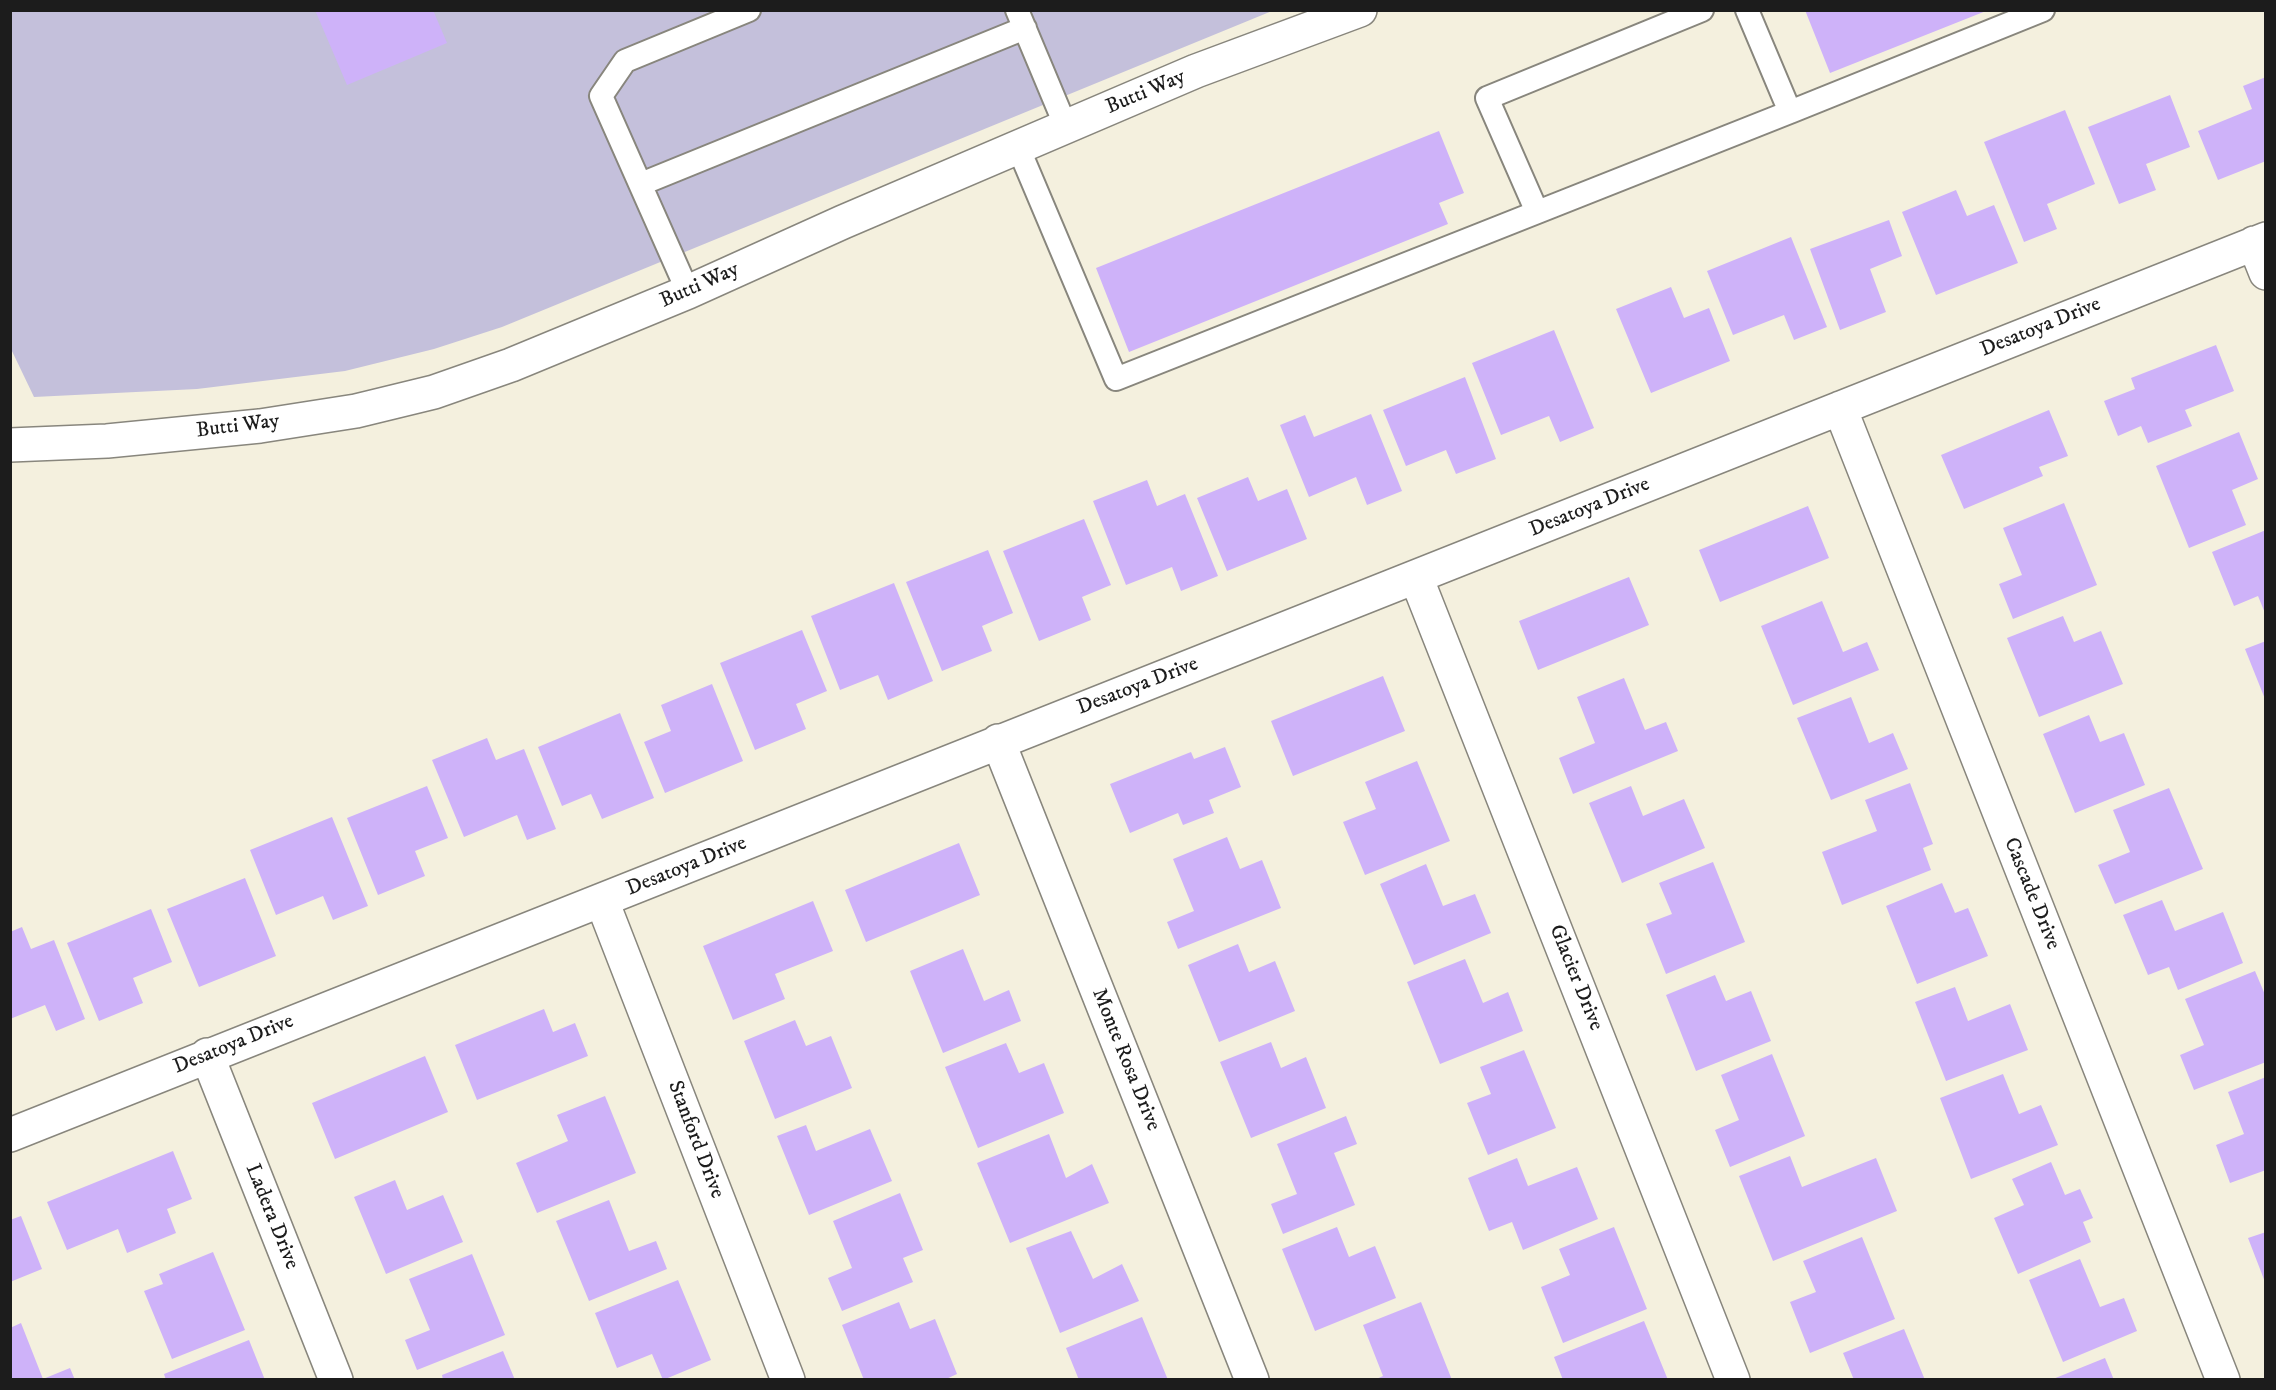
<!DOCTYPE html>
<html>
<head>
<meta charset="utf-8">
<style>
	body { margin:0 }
	#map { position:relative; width:2276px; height:1390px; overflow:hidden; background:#f4f0de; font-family:"IM FELL DW Pica",serif }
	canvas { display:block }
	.frame { position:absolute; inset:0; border:12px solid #1c1c1c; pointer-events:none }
</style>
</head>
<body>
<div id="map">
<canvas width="2276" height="1390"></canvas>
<div class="frame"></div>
</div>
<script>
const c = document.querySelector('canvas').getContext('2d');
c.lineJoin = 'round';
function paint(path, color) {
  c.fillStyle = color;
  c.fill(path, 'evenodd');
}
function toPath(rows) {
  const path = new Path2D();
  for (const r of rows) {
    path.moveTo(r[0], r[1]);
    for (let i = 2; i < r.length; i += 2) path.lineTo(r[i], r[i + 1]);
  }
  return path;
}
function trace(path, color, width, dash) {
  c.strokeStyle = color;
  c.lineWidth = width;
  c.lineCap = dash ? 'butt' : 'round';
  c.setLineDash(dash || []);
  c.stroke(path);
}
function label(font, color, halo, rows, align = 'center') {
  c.font = font + ' "IM FELL DW Pica",serif';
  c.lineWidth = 6;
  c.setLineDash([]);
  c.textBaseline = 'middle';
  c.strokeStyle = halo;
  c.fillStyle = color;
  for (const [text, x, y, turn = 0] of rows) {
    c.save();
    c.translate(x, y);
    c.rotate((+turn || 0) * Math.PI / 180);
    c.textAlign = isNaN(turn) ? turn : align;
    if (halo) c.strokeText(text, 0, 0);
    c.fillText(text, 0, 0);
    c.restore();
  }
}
const industrial = toPath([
	[11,11,1272,11,502,327,434,349,345,371,197,389,34,397,11,349]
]);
const building = toPath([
	[315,10,433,10,447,43,347,85],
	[1805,10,1986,10,1986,11,1830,73],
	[2266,77,2266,161,2218,180,2198,131,2252,109,2243,86],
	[2170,95,2190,147,2146,164,2156,190,2119,204,2088,127],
	[2065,110,2095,184,2047,204,2057,229,2024,242,1984,142],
	[1439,131,1464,193,1439,203,1448,224,1129,352,1096,268],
	[1956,190,1967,216,1994,205,2018,263,1936,295,1902,212],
	[1889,220,1902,256,1870,269,1886,312,1840,330,1810,249],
	[1791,237,1827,327,1794,340,1784,315,1733,335,1707,271],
	[1671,287,1684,318,1709,308,1730,361,1651,393,1616,309],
	[1554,330,1594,428,1560,442,1549,416,1501,435,1472,363],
	[2216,345,2234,391,2185,410,2192,426,2148,443,2141,426,2118,436,2104,401,2135,389,2131,378],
	[1465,377,1496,459,1456,474,1446,450,1406,466,1383,410],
	[2049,410,2068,456,2039,467,2043,476,1964,509,1941,455],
	[1371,414,1402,491,1367,505,1356,477,1309,497,1280,425,1305,415,1314,437],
	[2239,432,2258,479,2232,490,2246,525,2189,548,2156,466],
	[1248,477,1258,501,1287,489,1307,539,1227,571,1197,498],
	[1147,480,1157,506,1185,494,1218,576,1181,591,1172,567,1126,585,1093,501],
	[2064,503,2097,585,2013,619,1999,584,2022,575,2003,528],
	[1808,506,1829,558,1720,602,1699,550],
	[1084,519,1111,585,1082,597,1091,620,1039,641,1003,551],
	[2266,530,2266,613,2265,613,2258,596,2234,606,2212,552],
	[988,550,1013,613,982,626,992,651,942,671,906,582],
	[1629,577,1649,625,1538,670,1519,621],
	[894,583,933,681,888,700,878,675,840,690,811,616],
	[1822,601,1843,652,1867,642,1879,670,1793,705,1761,626],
	[2063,616,2074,642,2101,631,2123,684,2039,717,2007,638],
	[802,630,827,691,796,704,806,729,755,750,720,663],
	[2266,641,2266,699,2265,699,2245,649],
	[1383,676,1405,731,1293,776,1271,721],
	[1624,678,1645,730,1666,722,1678,751,1573,794,1559,758,1595,743,1577,697],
	[712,684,743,761,665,793,644,742,671,731,661,705],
	[1851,697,1869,743,1893,733,1908,769,1831,800,1797,718],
	[620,713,654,798,602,819,591,794,562,806,538,747],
	[2089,715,2100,742,2124,733,2145,785,2075,813,2043,734],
	[487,738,496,760,524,749,556,829,527,840,517,815,464,837,432,760],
	[1225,747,1241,787,1209,800,1214,813,1183,825,1178,813,1130,833,1110,784,1191,752,1194,759],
	[1417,761,1450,841,1365,875,1343,822,1376,809,1365,782],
	[1910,783,1933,844,1923,848,1931,870,1842,905,1822,852,1877,831,1865,800],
	[427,786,448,838,415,851,425,876,378,895,347,818],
	[1631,786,1643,816,1684,799,1705,848,1622,883,1589,803],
	[2169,788,2203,869,2115,904,2098,865,2130,852,2113,810],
	[332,817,368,906,333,920,323,896,276,915,250,850],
	[1227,837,1240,869,1262,860,1281,908,1178,949,1167,922,1194,911,1173,859],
	[959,843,980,895,866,942,845,890],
	[1713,862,1745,942,1666,974,1646,924,1672,914,1659,883],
	[1426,864,1443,906,1475,894,1491,933,1414,965,1380,884],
	[245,878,276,956,199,987,167,909],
	[1942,883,1955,913,1968,908,1988,956,1917,984,1886,906],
	[2162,900,2175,931,2223,912,2243,963,2178,990,2169,967,2148,975,2123,915],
	[813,901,833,951,775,974,785,999,733,1020,703,946],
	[151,909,172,962,133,978,143,1003,99,1021,67,943],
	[22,927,31,949,54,940,85,1019,56,1031,45,1005,10,1019,10,932],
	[1238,944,1249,972,1275,961,1295,1011,1219,1042,1188,965],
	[963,949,984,1001,1009,990,1021,1021,943,1053,910,971],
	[1465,959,1483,1003,1508,992,1523,1031,1440,1064,1407,982],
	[2255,971,2266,997,2266,1062,2194,1090,2180,1055,2204,1045,2185,999],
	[1715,975,1726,1001,1751,991,1771,1041,1696,1071,1666,995],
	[1955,987,1968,1021,2010,1004,2028,1050,1946,1081,1915,1002],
	[544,1009,553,1032,575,1023,588,1056,477,1100,455,1045],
	[795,1020,806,1046,831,1036,852,1088,775,1119,744,1041],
	[1271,1042,1281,1068,1306,1057,1326,1108,1251,1138,1220,1062],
	[1006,1043,1019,1073,1044,1063,1064,1113,978,1148,945,1067],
	[1524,1050,1556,1128,1488,1155,1467,1103,1491,1094,1480,1067],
	[1772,1054,1805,1136,1730,1167,1715,1130,1739,1120,1721,1075],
	[425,1056,448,1112,335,1159,312,1103],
	[2003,1074,2019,1114,2041,1105,2058,1145,1971,1179,1940,1098],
	[2266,1077,2266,1170,2230,1183,2216,1145,2244,1134,2228,1092],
	[605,1096,636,1173,537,1213,516,1163,568,1141,557,1115],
	[1346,1116,1357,1144,1334,1153,1355,1205,1283,1234,1271,1204,1297,1194,1277,1144],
	[806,1125,816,1151,870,1129,892,1181,809,1215,777,1136],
	[1049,1134,1066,1178,1092,1164,1109,1203,1010,1243,977,1163],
	[173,1151,192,1199,167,1209,176,1233,127,1253,118,1229,67,1250,47,1202],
	[1790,1156,1802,1187,1876,1158,1897,1211,1773,1261,1739,1176],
	[1517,1158,1528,1186,1577,1167,1598,1219,1523,1250,1512,1222,1489,1231,1468,1178],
	[2051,1162,2065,1195,2080,1189,2093,1218,2083,1222,2091,1242,2018,1274,1994,1218,2024,1205,2012,1179],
	[395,1180,407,1210,443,1195,463,1242,386,1274,354,1197],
	[900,1193,923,1250,903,1258,913,1282,842,1311,828,1278,852,1268,833,1221],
	[609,1200,629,1251,656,1241,667,1269,589,1301,556,1221],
	[21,1216,42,1269,10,1282,10,1220],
	[1337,1227,1349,1257,1375,1246,1396,1298,1315,1331,1282,1249],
	[1614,1227,1647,1309,1563,1343,1541,1287,1570,1275,1559,1249],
	[1071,1231,1093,1279,1122,1264,1139,1301,1060,1333,1026,1248],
	[2266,1232,2266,1282,2265,1282,2248,1238],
	[1862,1237,1895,1319,1810,1353,1790,1302,1816,1292,1803,1261],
	[213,1252,245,1330,172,1359,144,1291,163,1284,159,1274],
	[472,1254,505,1335,417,1370,405,1340,430,1330,409,1279],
	[2080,1259,2100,1307,2124,1298,2137,1331,2063,1362,2029,1280],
	[678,1280,711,1360,663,1380,652,1354,617,1368,595,1313],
	[899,1302,910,1329,935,1319,957,1374,944,1380,864,1380,842,1325],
	[1421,1302,1452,1380,1374,1380,1383,1376,1363,1325],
	[1142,1317,1168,1380,1079,1380,1066,1348],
	[1644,1321,1668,1380,1563,1380,1554,1357],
	[21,1323,43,1379,70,1368,75,1380,10,1380,10,1328],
	[1904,1329,1925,1380,1854,1380,1843,1353],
	[249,1340,265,1380,166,1380,164,1374],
	[503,1351,515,1380,443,1380,442,1375],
	[2105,1358,2114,1380,2053,1380,2053,1379]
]);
const service = toPath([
	[1017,10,1066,127],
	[1747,10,1790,112,2043,10],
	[1018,147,1116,379,1790,112],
	[641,184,1025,28],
	[1537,212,1487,98,1702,10],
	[688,292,601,96,625,61,749,10]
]);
const minor = toPath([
	[2254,243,2266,273],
	[1840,408,2223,1380],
	[10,445,107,441,260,426,356,411,434,392,511,365,688,292,843,222,1196,71,1360,10],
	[1416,577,1733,1380],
	[998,741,1252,1380],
	[602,901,788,1380],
	[207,1055,336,1380],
	[10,1135,2266,239]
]);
const streetNames = [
	["Butti Way",1146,93,-23],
	["Butti Way",700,286,-24],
	["Desatoya Drive",2041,328,-22],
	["Butti Way",238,427,-7],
	["Desatoya Drive",1590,508,-22],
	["Desatoya Drive",1138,687,-21],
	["Desatoya Drive",687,867,-22],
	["Cascade Drive",2031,894,68],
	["Glacier Drive",1575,978,68],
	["Desatoya Drive",234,1045,-22],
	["Monte Rosa Drive",1125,1060,68],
	["Stanford Drive",695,1140,69],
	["Ladera Drive",271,1217,68]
];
paint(industrial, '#c4c0db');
paint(building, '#ceb2f9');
trace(service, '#88867d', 26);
trace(minor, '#88867d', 36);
trace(service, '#fff', 22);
trace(minor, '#fff', 33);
label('21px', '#1c1c1c', '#fff', streetNames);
</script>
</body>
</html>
